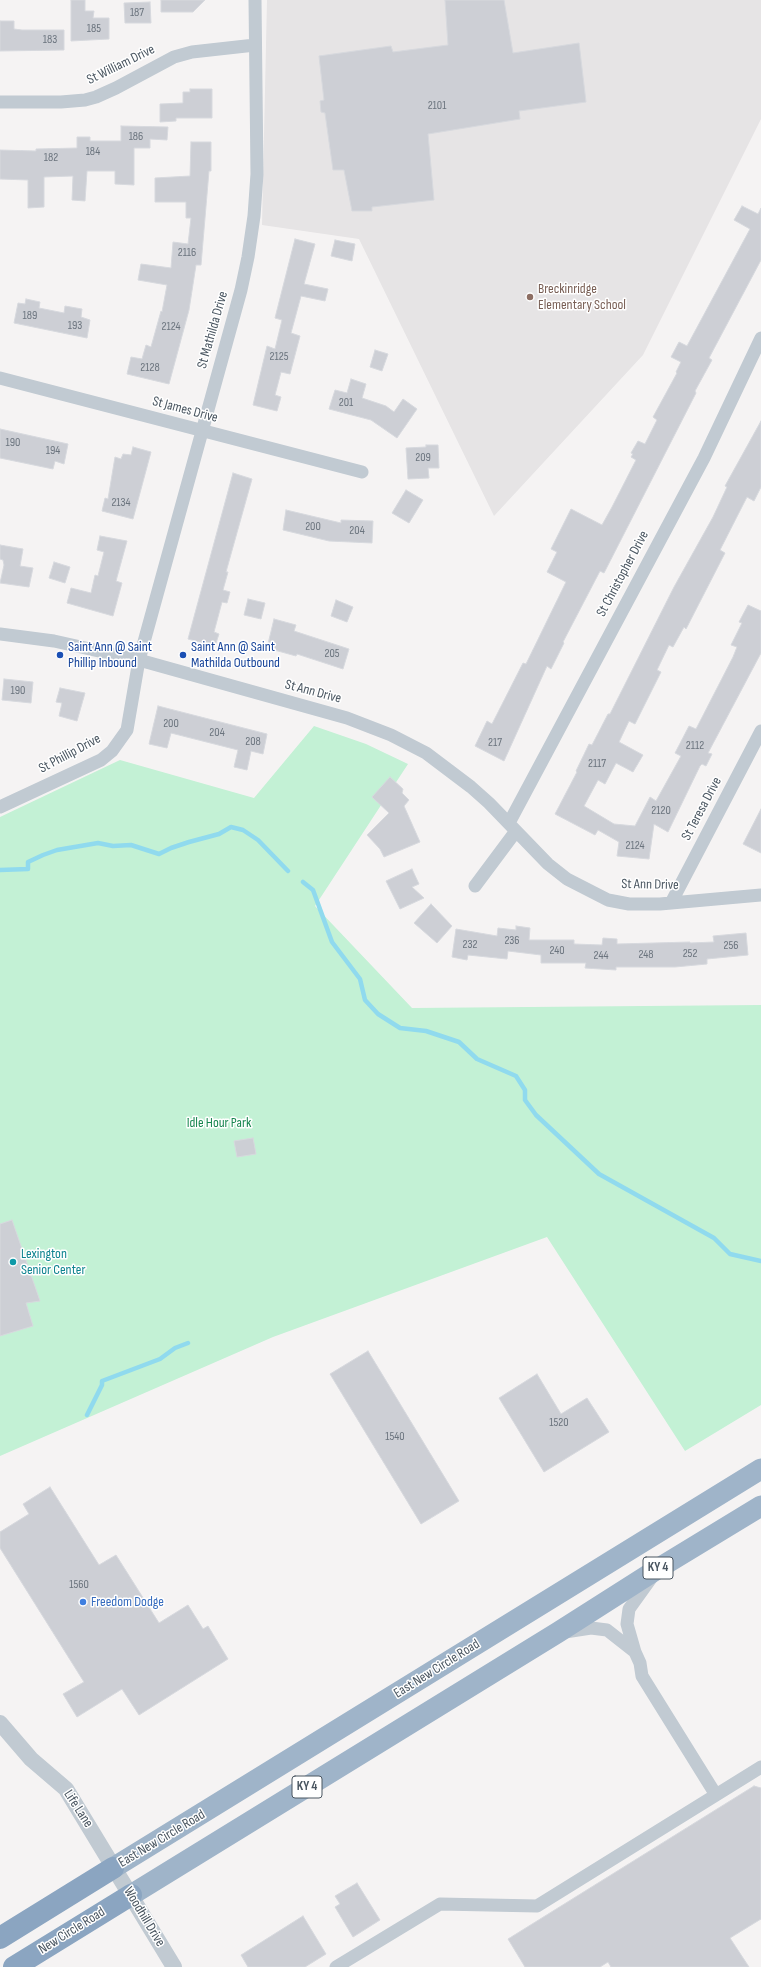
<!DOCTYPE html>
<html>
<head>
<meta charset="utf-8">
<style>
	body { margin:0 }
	canvas { display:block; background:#f5f3f3 }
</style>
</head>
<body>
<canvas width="761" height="1967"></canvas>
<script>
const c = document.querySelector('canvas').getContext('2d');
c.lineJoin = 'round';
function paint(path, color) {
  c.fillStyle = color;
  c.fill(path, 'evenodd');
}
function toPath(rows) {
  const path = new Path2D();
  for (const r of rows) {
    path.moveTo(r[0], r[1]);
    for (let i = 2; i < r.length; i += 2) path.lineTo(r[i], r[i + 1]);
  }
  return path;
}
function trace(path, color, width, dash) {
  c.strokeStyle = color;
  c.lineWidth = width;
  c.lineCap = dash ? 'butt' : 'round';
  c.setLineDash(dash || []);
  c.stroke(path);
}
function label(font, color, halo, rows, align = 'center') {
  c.font = font + ' "Sofia Sans Condensed",sans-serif';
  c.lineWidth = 3;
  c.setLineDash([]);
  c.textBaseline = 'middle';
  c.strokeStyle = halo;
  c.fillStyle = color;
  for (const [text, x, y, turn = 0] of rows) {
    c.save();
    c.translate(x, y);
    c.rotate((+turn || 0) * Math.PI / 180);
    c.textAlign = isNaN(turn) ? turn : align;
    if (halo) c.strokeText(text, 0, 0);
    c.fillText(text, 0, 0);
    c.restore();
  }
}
const education = toPath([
	[267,0,761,0,761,119,643,355,494,516,359,239,262,225]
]);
const green = toPath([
	[314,726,366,744,408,764,315,906,412,1008,761,1005,761,1405,685,1451,547,1237,273,1337,0,1456,0,817,120,760,254,798]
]);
const stream = toPath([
	[0,870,28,869,28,862,43,855,57,850,98,843,113,846,131,845,159,854,171,848,189,842,219,834,231,827,243,830,258,840,288,871],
	[303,882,313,890,332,942,360,979,365,1000,378,1014,400,1028,426,1031,459,1042,477,1059,516,1076,525,1090,525,1100,536,1115,599,1174,714,1238,730,1254,761,1261],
	[87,1415,102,1385,102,1381,160,1359,175,1348,188,1343]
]);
const building = toPath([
	[71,0,85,0,85,11,94,11,93,18,109,18,109,39,71,41,71,0],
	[161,0,205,0,193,12,161,12,161,0],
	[445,0,504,0,513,53,579,43,586,102,519,111,520,119,428,134,434,200,372,207,372,211,352,211,344,170,333,170,325,113,321,112,320,101,324,100,319,56,391,46,393,52,448,45,445,0],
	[150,2,151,23,125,23,124,3,150,2],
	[0,21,14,21,14,29,22,30,64,30,64,50,0,51,0,21],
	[190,89,212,89,212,118,176,118,176,121,160,122,160,104,183,103,183,92,190,92,190,89],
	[121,126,168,127,167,140,150,139,150,148,134,148,134,185,115,184,115,171,87,171,85,201,72,200,73,176,44,177,44,207,28,208,28,180,0,179,0,150,36,151,36,149,77,148,77,137,90,137,90,141,121,141,121,126],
	[191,142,211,142,211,171,209,171,201,265,196,265,189,310,169,384,127,374,131,357,142,359,146,345,151,347,161,311,162,312,167,285,138,280,141,264,171,268,173,242,188,244,191,218,186,218,186,202,155,202,155,178,190,176,191,142],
	[742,206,758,214,761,208,761,260,709,358,712,360,695,391,696,393,604,573,600,571,563,642,564,643,551,669,547,666,504,761,475,746,487,721,492,724,523,663,526,664,566,582,547,572,557,552,551,549,571,509,602,525,612,507,636,460,631,457,633,454,631,453,638,441,645,444,657,420,653,417,677,373,676,372,681,362,671,357,679,342,687,346,750,229,734,220,742,206],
	[295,239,315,244,304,284,328,289,325,301,301,296,291,333,300,336,290,374,281,372,275,395,281,397,277,411,253,405,267,346,275,349,282,320,275,318,295,239],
	[335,240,355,244,352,261,331,256,335,240],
	[26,299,40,302,39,308,64,313,65,306,82,309,81,317,90,320,87,338,14,323,18,303,25,304,26,299],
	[375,350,388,354,382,371,370,367,375,350],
	[351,379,366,384,362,398,386,406,394,412,403,399,417,409,397,438,371,420,329,409,335,390,347,393,351,379],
	[761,421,761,487,754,501,747,497,720,550,725,553,686,629,684,627,673,647,669,645,657,670,661,672,635,724,629,721,619,742,643,755,633,772,616,763,605,784,598,780,584,806,614,824,635,826,650,797,656,801,681,756,675,753,689,726,696,729,733,657,737,647,731,645,742,623,739,622,748,605,761,611,761,653,708,753,712,754,706,766,702,764,700,766,668,832,654,824,649,859,617,856,619,842,598,830,595,835,555,814,577,772,576,771,589,744,592,745,608,714,610,714,674,587,713,517,727,487,725,486,761,421],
	[0,429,68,444,64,464,55,461,53,469,0,458,0,429],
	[426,445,438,445,439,468,428,468,429,478,408,479,406,448,426,447,426,445],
	[133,447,151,452,133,519,102,511,105,498,108,499,115,457,121,459,123,454,131,455,133,447],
	[233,473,252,479,226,572,228,572,223,590,230,592,227,603,222,602,214,632,219,634,215,646,188,639,233,473],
	[406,490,423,500,409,523,392,513,406,490],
	[286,510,341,523,341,520,373,521,372,543,329,541,283,530,286,510],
	[100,536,127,541,116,581,122,583,113,616,67,603,71,588,91,593,95,575,98,576,104,552,97,550,100,536],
	[0,545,23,549,20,566,33,568,29,587,0,583,4,565,3,560,0,559,0,545],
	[54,562,70,567,65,583,49,578,54,562],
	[248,599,265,603,261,619,244,615,248,599],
	[336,600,353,607,347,622,331,616,336,600],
	[274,619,296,625,294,631,349,649,343,669,297,654,296,656,267,648,274,619],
	[4,679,33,682,31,703,2,700,4,679],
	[60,688,85,693,77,721,59,716,62,703,56,702,60,688],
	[158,706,267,734,263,754,251,751,247,770,234,767,238,750,171,733,167,748,149,744,158,706],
	[390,777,403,789,402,793,409,800,404,806,420,842,384,857,380,849,367,835,389,813,372,797,390,777],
	[761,809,761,853,743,844,761,809],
	[412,869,419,884,412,887,424,898,400,909,386,881,412,869],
	[431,904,452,926,437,943,414,923,431,904],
	[516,926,530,928,529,940,574,940,574,944,602,945,603,938,617,939,617,944,690,942,690,943,714,942,713,936,746,933,748,955,707,959,707,964,675,967,616,967,616,970,585,968,586,963,541,963,541,955,508,951,507,959,468,955,467,960,452,957,456,929,497,936,498,928,516,930,516,926],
	[253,1138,256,1154,237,1157,234,1141,253,1138],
	[12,1220,40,1301,26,1303,33,1326,0,1336,0,1224,12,1220],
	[368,1351,459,1501,421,1524,330,1374,368,1351],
	[537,1374,561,1414,587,1398,609,1432,544,1472,499,1398,537,1374],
	[50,1487,99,1565,116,1555,159,1623,188,1605,203,1629,208,1626,228,1659,139,1715,122,1689,77,1717,63,1694,84,1682,0,1548,0,1532,29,1514,23,1504,50,1487],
	[754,1786,761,1788,761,1919,730,1938,749,1967,611,1967,608,1962,600,1967,525,1967,508,1939,754,1786],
	[357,1883,380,1920,353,1937,335,1907,340,1904,335,1896,357,1883],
	[303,1916,326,1954,305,1967,248,1967,241,1955,303,1916]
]);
const minor = toPath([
	[0,102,61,102,85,100,96,97,116,88,174,57,192,52,255,45],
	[0,378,362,472],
	[0,634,54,641,139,660,347,718,391,735,426,753,471,787,489,803,548,864,567,879,608,900,629,904,660,904,761,895],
	[0,807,101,760,112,751,127,730,139,660,241,290,248,257,254,216,257,174,255,0],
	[509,823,704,458,761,338],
	[475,886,516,831],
	[671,903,761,731],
	[652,1577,629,1609,627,1624,635,1652,640,1663,642,1676,716,1795],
	[565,1632,591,1628,607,1630,635,1652],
	[336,1967,440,1904,537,1906,761,1767]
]);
const tertiary = toPath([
	[0,1723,31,1759,66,1789,174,1967]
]);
const trunk = toPath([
	[113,1868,761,1469],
	[131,1895,557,1633,659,1568,761,1506]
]);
const motorway = toPath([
	[0,1938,113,1868],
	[14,1967,131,1895]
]);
const markers = [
	[530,297,4,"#8d6e63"],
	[60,655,4,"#1a4fb4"],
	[183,655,4,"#1a4fb4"],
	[13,1262,4,"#0f9aa8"],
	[83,1602,4,"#3f7fe0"]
];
const numberNames = [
	["187",137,13],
	["185",94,29],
	["183",50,40],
	["2101",437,106],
	["186",136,137],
	["184",93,152],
	["182",51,158],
	["2116",187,253],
	["189",30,316],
	["193",75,326],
	["2124",171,327],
	["2125",279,357],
	["2128",150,368],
	["201",346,403],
	["190",13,443],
	["194",53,451],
	["209",423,458],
	["2134",121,503],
	["200",313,527],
	["204",357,531],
	["205",332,654],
	["190",18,691],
	["200",171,724],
	["204",217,733],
	["208",253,742],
	["217",495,743],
	["2112",695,746],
	["2117",597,764],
	["2120",661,811],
	["2124",635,846],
	["236",512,941],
	["232",470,945],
	["256",731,946],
	["240",557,951],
	["252",690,954],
	["248",646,955],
	["244",601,956],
	["1520",559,1423],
	["1540",395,1437],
	["1560",79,1585]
];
const shields = [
	[658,1568,30],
	[307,1787,30]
];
const shieldNames = [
	["KY 4",658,1568],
	["KY 4",307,1787]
];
const streetNames = [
	["St William Drive",121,65,-26],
	["St Mathilda Drive",213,330,-74],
	["St James Drive",185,410,15],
	["St Christopher Drive",623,574,-62],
	["St Ann Drive",313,692,15],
	["St Phillip Drive",70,754,-28],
	["St Teresa Drive",702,809,-62],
	["St Ann Drive",650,885,1],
	["East New Circle Road",437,1669,-32],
	["Life Lane",78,1809,57],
	["East New Circle Road",162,1839,-31],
	["Woodhill Drive",144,1917,59],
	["New Circle Road",72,1931,-32]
];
const educationNames = [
	["Breckinridge",538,289],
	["Elementary School",538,305]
];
const transitNames = [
	["Saint Ann @ Saint",68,647],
	["Phillip Inbound",68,663],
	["Saint Ann @ Saint",191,647],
	["Mathilda Outbound",191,663]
];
const parkNames = [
	["Idle Hour Park",219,1123]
];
const cultureNames = [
	["Lexington",21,1254],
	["Senior Center",21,1270]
];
const shopNames = [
	["Freedom Dodge",91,1602]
];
paint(education, '#e6e4e5');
paint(green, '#c3f1d5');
trace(stream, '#90daee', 4.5);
paint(building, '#cdcfd5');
trace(building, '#d7d9de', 1);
trace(minor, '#c1cad2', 13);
trace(tertiary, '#c1cad2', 16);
trace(trunk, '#9fb4c9', 21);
trace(motorway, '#8ba5c1', 22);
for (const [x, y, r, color] of markers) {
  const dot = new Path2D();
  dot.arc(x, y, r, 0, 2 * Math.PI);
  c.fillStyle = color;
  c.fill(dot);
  trace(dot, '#fff', 1.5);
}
label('12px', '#6b747e', null, numberNames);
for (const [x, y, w] of shields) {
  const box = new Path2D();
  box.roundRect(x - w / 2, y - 11, w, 22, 3);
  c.fillStyle = '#fff';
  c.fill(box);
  trace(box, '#4a5661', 1);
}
label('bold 13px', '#4a5661', null, shieldNames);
label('14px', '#4a5661', '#fff', streetNames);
label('14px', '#785e54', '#fff', educationNames, 'left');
label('14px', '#164399', '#fff', transitNames, 'left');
label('14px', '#17864f', '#fff', parkNames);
label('14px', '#0d838f', '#fff', cultureNames, 'left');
label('14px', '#366cbe', '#fff', shopNames, 'left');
</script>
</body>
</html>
